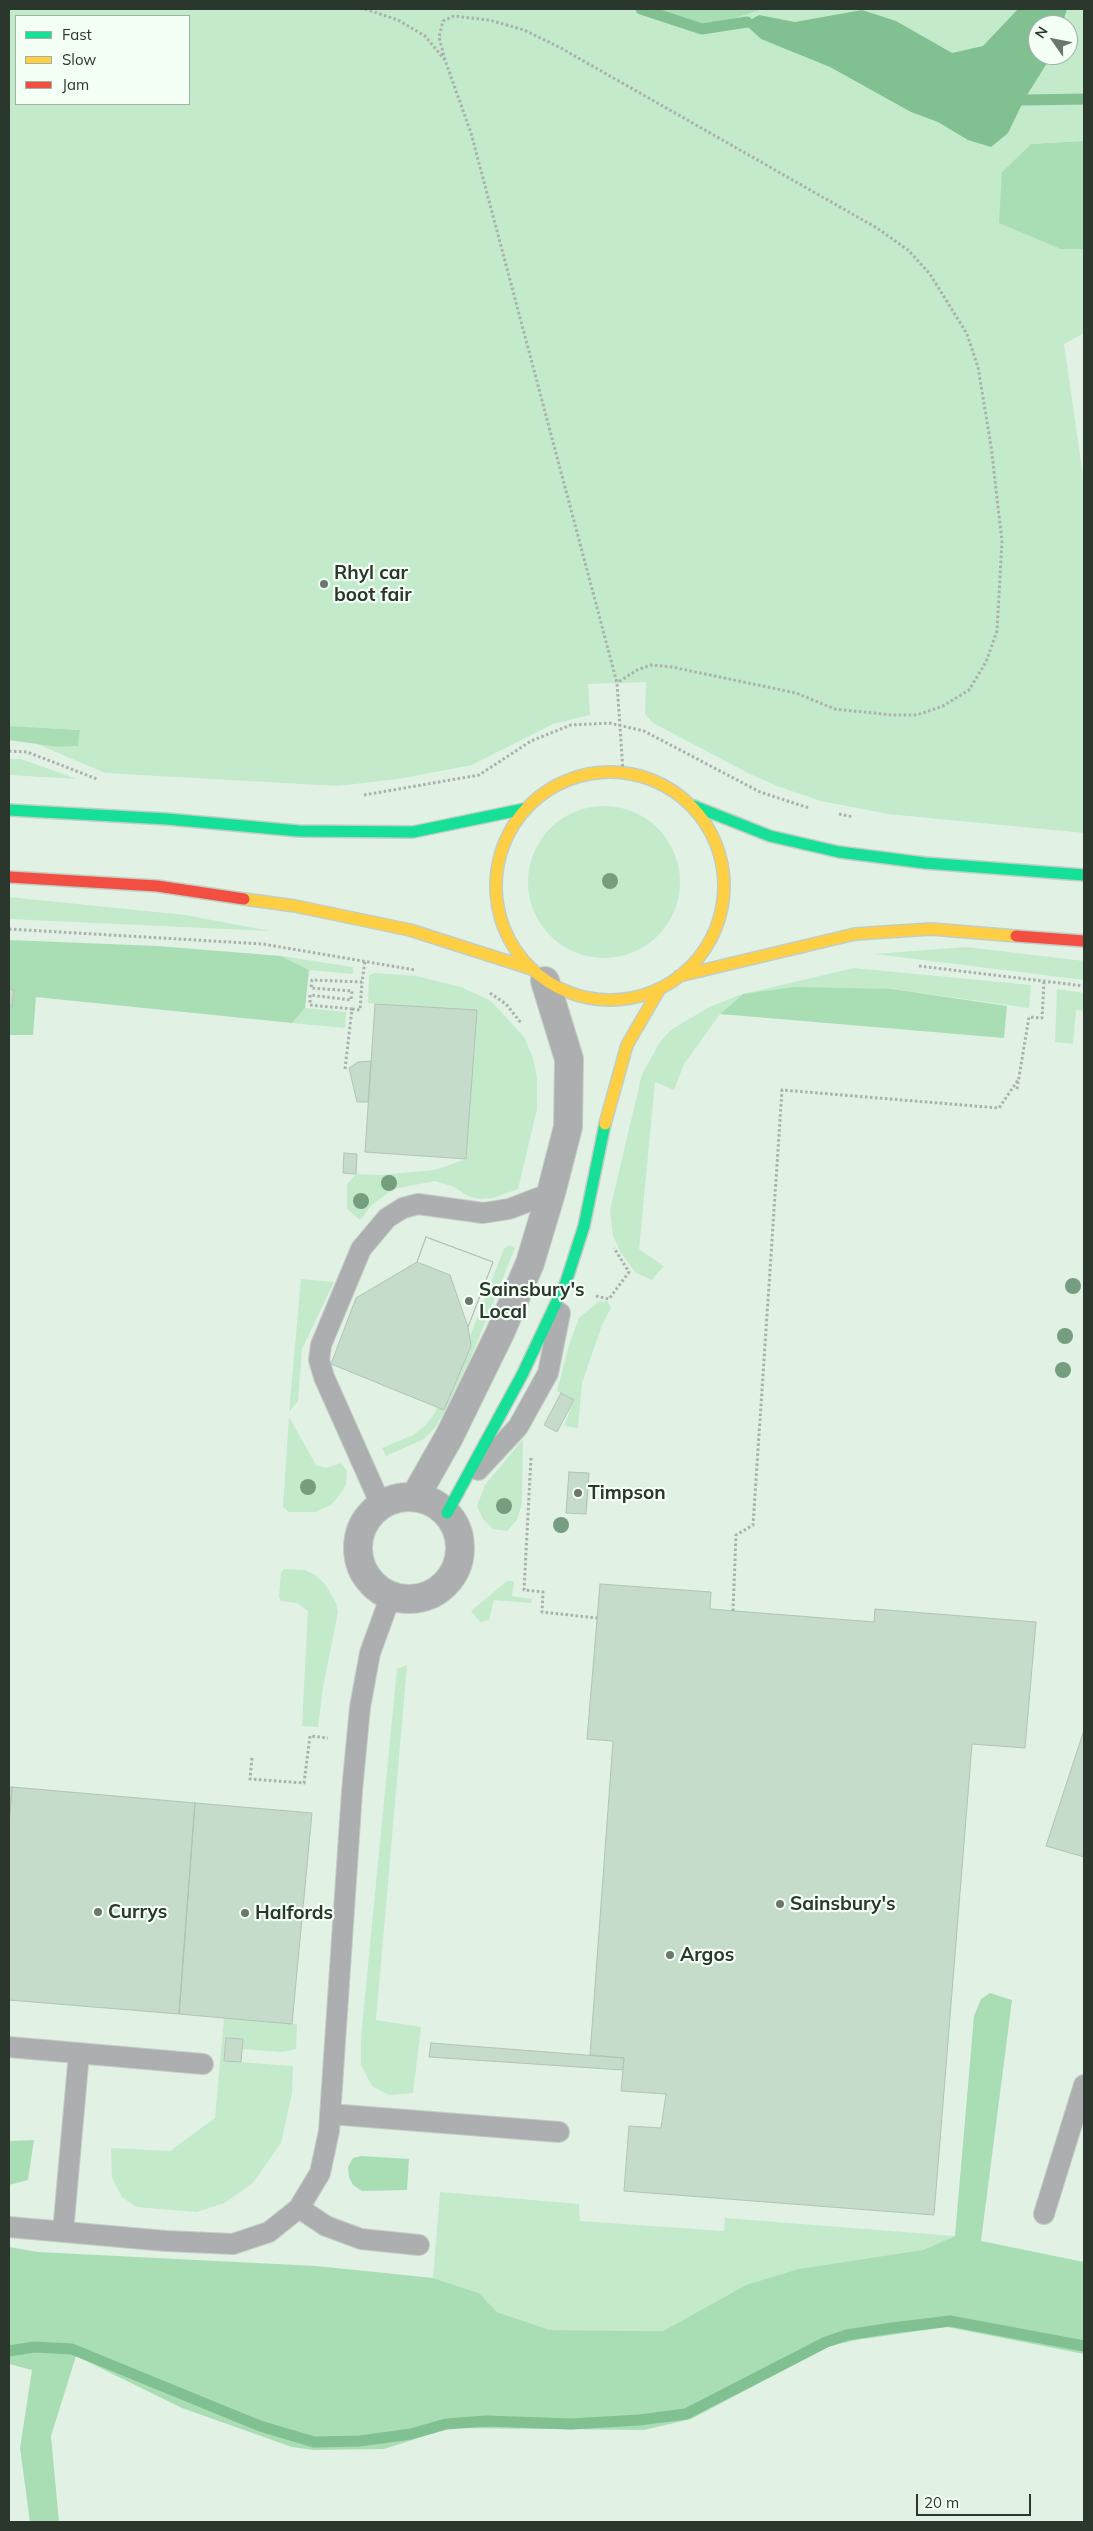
<!DOCTYPE html>
<html>
<head>
<meta charset="utf-8">
<style>
	body { margin:0 }
	#map { position:relative; width:1093px; height:2531px; overflow:hidden; background:#e1f1e4; font-family:Mulish,sans-serif }
	canvas { display:block }
	.frame { position:absolute; inset:0; border:10px solid #2b362d; pointer-events:none }
	.legend { position:absolute; left:15px; top:15px; width:175px; height:90px; box-sizing:border-box; background:#f4fff6; border:1px solid #a4afa6; margin:0; padding:6px 9px; list-style:none; font-size:15px; color:#2b362d }
	.legend li { display:flex; align-items:center; gap:10px; height:25px }
	.legend b { width:25px; border:1px solid #a4afa6 }
	.north { position:absolute; left:1028px; top:15px; width:50px; height:50px; box-sizing:border-box; background:#f4fff6; border:1px solid #a4afa6; border-radius:50%; rotate:303deg; font-size:14px; font-weight:700; line-height:20px; text-align:center; color:#2b362d }
	.north::after { content:''; display:block; margin:auto; width:18px; height:22px; background:#6b776d; clip-path:polygon(50% 0,100% 100%,50% 72%,0 100%) }
	.scale { position:absolute; left:916px; top:2494px; width:115px; height:22px; box-sizing:border-box; border:2px solid #2b362d; border-top:0; padding-left:6px; font-size:15px; line-height:18px; white-space:nowrap; color:#2b362d; -webkit-text-stroke:4px #f4fff6; paint-order:stroke }
</style>
</head>
<body>
<div id="map">
<canvas width="1093" height="2531"></canvas>
<div class="frame"></div>
<ul class="legend">
<li><b style="height:6px;background:#16e098"></b>Fast</li>
<li><b style="height:6px;background:#ffcf43"></b>Slow</li>
<li><b style="height:6px;background:#f24e42"></b>Jam</li>
</ul>
<div class="north">N</div>
<div class="scale">20 m</div>
</div>
<script>
const c = document.querySelector('canvas').getContext('2d');
c.lineJoin = 'round';
function paint(path, color) {
  c.fillStyle = color;
  c.fill(path, 'evenodd');
}
function toPath(rows) {
  const path = new Path2D();
  for (const r of rows) {
    if (r.length === 3) {
      path.moveTo(r[0] + r[2], r[1]);
      path.arc(r[0], r[1], r[2], 0, 2 * Math.PI);
      continue;
    }
    path.moveTo(r[0], r[1]);
    for (let i = 2; i < r.length; i += 2) path.lineTo(r[i], r[i + 1]);
  }
  return path;
}
function trace(path, color, width, dash) {
  c.strokeStyle = color;
  c.lineWidth = width;
  c.lineCap = dash ? 'butt' : 'round';
  c.setLineDash(dash || []);
  c.stroke(path);
}
function label(font, color, halo, rows, align = 'center') {
  c.font = font + ' Mulish,sans-serif';
  c.lineWidth = 4.5;
  c.setLineDash([]);
  c.textBaseline = 'middle';
  c.strokeStyle = halo;
  c.fillStyle = color;
  for (const [text, x, y, turn = 0] of rows) {
    c.save();
    c.translate(x, y);
    c.rotate((+turn || 0) * Math.PI / 180);
    c.textAlign = isNaN(turn) ? turn : align;
    if (halo) c.strokeText(text, 0, 0);
    c.fillText(text, 0, 0);
    c.restore();
  }
}
const green = toPath([
	[9,9,639,9,705,31,702,29,763,9,1084,9,1084,141,1031,144,1002,172,1061,249,1084,249,1084,333,1064,344,1084,483,1084,833,888,814,821,801,777,786,750,774,653,723,645,714,646,682,588,684,590,715,553,724,472,765,398,779,338,786,105,773,35,743,58,747,78,746,80,730,9,726],
	[16,16,189,16,189,104,16,104],
	[1038,25,1068,25,1068,55,1038,55],
	[9,759,21,759,77,779,9,775],
	[604,882,76],
	[9,897,185,915,270,931,9,919],
	[966,947,1084,961,1084,980,875,954],
	[281,956,353,967,353,974,309,970],
	[854,968,1031,985,1029,1008,892,989,743,994,720,1014,684,1064,674,1090,655,1082,639,1249,664,1266,652,1280,636,1273,621,1253,613,1236,610,1210,642,1074,660,1042,671,1030,709,1007,743,994],
	[376,973,416,976,461,987,491,1001,524,1037,533,1058,537,1077,537,1109,518,1189,493,1198,479,1199,468,1196,454,1187,435,1181,393,1189,372,1205,360,1220,347,1209,347,1184,356,1174,380,1175,435,1170,466,1159,476,1011,368,1003,369,975],
	[1057,989,1084,993,1084,1011,1076,1010,1073,1044,1055,1042],
	[305,1008,346,1012,345,1028,292,1023],
	[510,1245,515,1248,472,1355,445,1411,435,1428,424,1439,386,1456,382,1448,413,1435,425,1426,433,1416,463,1354,504,1249],
	[301,1279,334,1282,302,1349,298,1401,289,1412],
	[607,1301,611,1308,602,1325,582,1383,578,1428,564,1426,574,1400,557,1391,569,1345,579,1318,598,1302],
	[289,1417,316,1465,326,1468,341,1463,347,1471,346,1484,342,1492,331,1505,315,1512,289,1512,283,1507],
	[523,1439,522,1503,517,1520,507,1531,493,1529,483,1519,477,1506,485,1485],
	[284,1569,305,1570,315,1575,325,1584,336,1603,338,1612,323,1687,318,1727,302,1726,308,1611,297,1603,281,1601,279,1597,281,1572],
	[507,1581,514,1581,512,1596,532,1599,531,1603,494,1600,489,1620,480,1622,471,1611],
	[407,1665,376,2020,421,2027,413,2093,389,2095,372,2086,361,2065,361,2037,397,1669],
	[224,2018,297,2024,296,2049,282,2052,242,2049,243,2039,226,2038,224,2061,293,2066,292,2093,281,2143,252,2184,224,2203,197,2212,136,2207,122,2197,112,2178,111,2148,170,2151,215,2118],
	[440,2192,579,2204,580,2221,724,2231,725,2218,955,2236,923,2250,746,2285,663,2331,550,2330,497,2312,479,2293,433,2278]
]);
const forest = toPath([
	[641,9,763,9,702,29],
	[1084,141,1084,249,1061,249,999,223,1002,172,1031,144],
	[9,726,80,730,78,746,58,747,9,740],
	[9,940,157,946,281,956,309,970,305,1008,292,1023,36,997,33,1035,9,1035],
	[794,987,892,989,1007,1006,1004,1038,720,1014,743,994],
	[990,1993,1012,2000,981,2241,1084,2262,1084,2354,947,2327,856,2340,830,2346,691,2419,644,2430,450,2428,384,2449,314,2450,292,2447,182,2408,76,2356,51,2436,59,2522,30,2522,20,2448,32,2370,9,2364,9,2247,38,2252,316,2266,433,2278,479,2293,497,2312,550,2330,663,2331,746,2285,799,2269,923,2250,955,2236,974,2016,981,1999],
	[34,2140,28,2180,9,2185,9,2141],
	[361,2156,409,2159,407,2190,362,2191,353,2185,349,2177,348,2167,353,2158]
]);
const water = toPath([
	[1018,9,1067,9,1062,25,1038,25,1038,55,1052,55,1024,100,1008,133,991,147,968,140,938,122,911,112,830,67,761,39,748,27,747,22,759,15,795,22,862,10,896,21,952,53,983,46]
]);
const stream = toPath([
	[641,9,702,29,747,22],
	[1024,100,1084,99],
	[9,2351,34,2347,72,2349,260,2426,314,2442,360,2441,411,2434,446,2424,486,2421,571,2424,639,2420,686,2414,826,2342,847,2335,892,2328,950,2321,1084,2346]
]);
const building = toPath([
	[9,989,14,990,12,1006,9,1006,9,989],
	[375,1004,477,1010,466,1159,365,1152,375,1004],
	[371,1061,368,1102,357,1102,349,1068,358,1062,371,1061],
	[344,1153,357,1154,356,1174,343,1173,344,1153],
	[426,1237,493,1262,468,1327,471,1346,444,1410,331,1364,356,1298,417,1262,426,1237],
	[426,1237,493,1262,468,1327,450,1275,417,1262,426,1237],
	[561,1393,574,1400,557,1432,544,1425,561,1393],
	[569,1472,589,1473,586,1514,566,1513,569,1472],
	[600,1584,711,1592,710,1609,874,1622,875,1609,1036,1622,1025,1748,972,1744,934,2215,624,2191,629,2126,661,2128,666,2094,621,2091,624,2058,590,2055,613,1741,587,1739,600,1584],
	[1084,1730,1084,1857,1046,1846,1084,1730],
	[9,1787,12,1787,9,1823,9,1787],
	[12,1787,195,1803,179,2014,9,2000,9,1823,12,1787],
	[195,1803,312,1813,292,2024,179,2014,195,1803],
	[226,2038,243,2039,241,2062,224,2061,226,2038],
	[431,2043,624,2058,623,2070,429,2057,431,2043]
]);
const path = toPath([
	[365,9,398,20,425,36,445,60,471,133,617,683,623,771],
	[445,60,439,37,443,21,454,16,489,20,524,30,559,47,877,228,908,250,930,274,967,334,978,367,991,446,1002,541,997,631,986,662,969,690,943,706,917,715,892,715,835,709,796,693,672,667,651,665,637,670,617,683],
	[9,751,27,752,97,779],
	[364,795,479,775,531,741,571,725,609,723,644,731,760,792,809,808],
	[839,814,853,817],
	[9,929,263,944,415,970],
	[919,966,1084,986],
	[490,993,506,1004,521,1023],
	[352,1009,360,1010,362,982],
	[345,1069,352,1009,310,1005,310,995,351,1000,352,991,311,988,312,980,362,982,365,961],
	[1017,1089,1029,1017,1042,1018,1044,981],
	[596,1296,609,1299,629,1272,614,1248],
	[531,1458,524,1590,543,1592,542,1612,597,1618],
	[733,1611,736,1535,753,1525,782,1090,999,1108,1018,1080],
	[252,1758,250,1779,304,1783,310,1736,328,1738]
]);
const lane = toPath([
	[478,1470,518,1427,548,1373,560,1313],
	[381,1505,324,1377,319,1360,321,1345,361,1249,387,1218,403,1208,418,1204,483,1213,509,1209,551,1193],
	[9,2047,203,2064],
	[330,2114,559,2132],
	[299,2208,326,2226,361,2239,419,2245],
	[1044,2214,1084,2085],
	[9,2227,166,2241,233,2244,269,2232,299,2208,320,2173,329,2131,352,1791,360,1707,370,1653,391,1595],
	[63,2232,79,2053]
]);
const street = toPath([
	[415,1497,449,1437,500,1333,530,1263,551,1193,568,1127,569,1059,545,981],
	[409,1548,51]
]);
const fast = toPath([
	[694,806,770,836,839,852,925,863,1084,875],
	[9,810,167,819,299,831,413,832,524,809],
	[447,1513,522,1375,566,1282,584,1226,605,1124]
]);
const slow = toPath([
	[610,886,114],
	[244,899,295,906,410,930,532,969],
	[679,976,855,934,931,929,1016,936],
	[605,1124,627,1045,659,990]
]);
const jam = toPath([
	[9,877,157,886,244,899],
	[1016,936,1084,941]
]);
const trees = [
	[610,881],
	[389,1183],
	[361,1201],
	[1073,1286],
	[1065,1336],
	[1063,1370],
	[308,1487],
	[504,1506],
	[561,1525]
];
const markers = [
	[324,584,5,"#6b776d"],
	[469,1301,5,"#6b776d"],
	[578,1493,5,"#6b776d"],
	[780,1904,5,"#6b776d"],
	[98,1912,5,"#6b776d"],
	[245,1913,5,"#6b776d"],
	[670,1955,5,"#6b776d"]
];
const poiNames = [
	["Rhyl car",334,573],
	["boot fair",334,595],
	["Sainsbury's",479,1290],
	["Local",479,1312],
	["Timpson",588,1493],
	["Sainsbury's",790,1904],
	["Currys",108,1912],
	["Halfords",255,1913],
	["Argos",680,1955]
];
paint(green, '#c4eacc');
paint(forest, '#a9deb5');
paint(water, '#81c091');
trace(stream, '#81c091', 11);
paint(building, '#c4dcc9');
trace(building, '#b4c1b7', 1);
trace(lane, '#c2cec4', 22);
trace(street, '#c2cec4', 30);
trace(fast, '#c2cec4', 14);
trace(slow, '#c2cec4', 14);
trace(jam, '#c2cec4', 14);
trace(path, '#aab0ad', 3, [2.5, 2.5]);
trace(lane, '#adaeb0', 20);
trace(street, '#adaeb0', 28);
trace(fast, '#16e098', 11);
trace(slow, '#ffcf43', 11);
trace(jam, '#f24e42', 11);
c.fillStyle = '#759d80';
for (const [x, y] of trees) {
  c.beginPath();
  c.arc(x, y, 8, 0, 2 * Math.PI);
  c.fill();
}
for (const [x, y, r, color] of markers) {
  const dot = new Path2D();
  dot.arc(x, y, r, 0, 2 * Math.PI);
  c.fillStyle = color;
  c.fill(dot);
  trace(dot, '#f4fff6', 2);
}
label('bold 19px', '#2b362d', '#f4fff6', poiNames, 'left');
</script>
</body>
</html>
